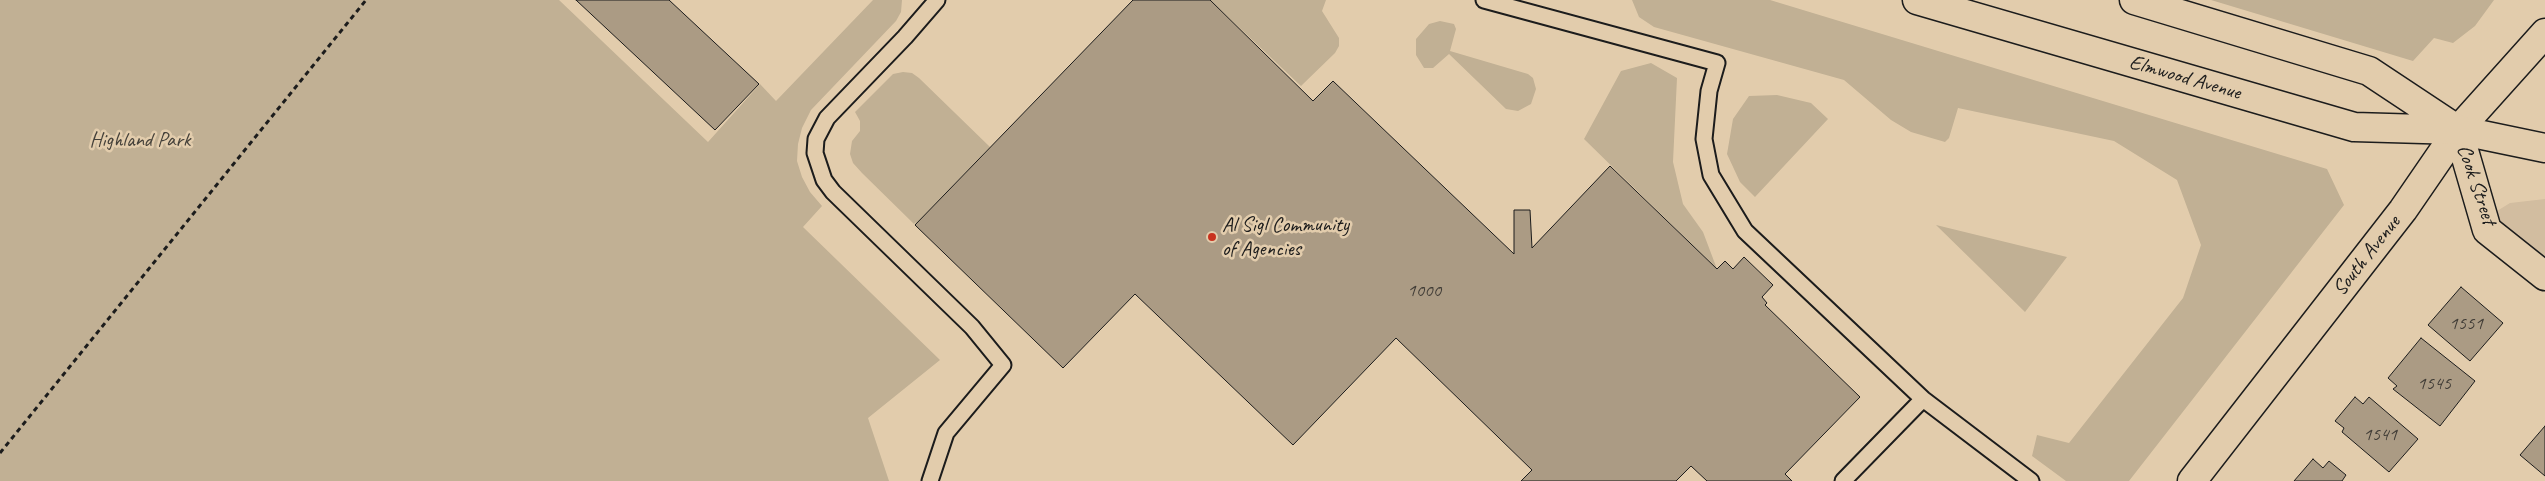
<!DOCTYPE html>
<html>
<head>
<meta charset="utf-8">
<style>
	body { margin:0 }
	canvas { display:block; background:#e2ccac }
</style>
</head>
<body>
<canvas width="2545" height="481"></canvas>
<script>
const c = document.querySelector('canvas').getContext('2d');
c.lineJoin = 'round';
function paint(path, color) {
  c.fillStyle = color;
  c.fill(path, 'evenodd');
}
function toPath(rows) {
  const path = new Path2D();
  for (const r of rows) {
    path.moveTo(r[0], r[1]);
    for (let i = 2; i < r.length; i += 2) path.lineTo(r[i], r[i + 1]);
  }
  return path;
}
function trace(path, color, width, dash) {
  c.strokeStyle = color;
  c.lineWidth = width;
  c.lineCap = dash ? 'butt' : 'round';
  c.setLineDash(dash || []);
  c.stroke(path);
}
function label(font, color, halo, rows, align = 'center') {
  c.font = font + ' Caveat,sans-serif';
  c.lineWidth = 5;
  c.setLineDash([]);
  c.textBaseline = 'middle';
  c.strokeStyle = halo;
  c.fillStyle = color;
  for (const [text, x, y, turn = 0] of rows) {
    c.save();
    c.translate(x, y);
    c.rotate((+turn || 0) * Math.PI / 180);
    c.textAlign = isNaN(turn) ? turn : align;
    if (halo) c.strokeText(text, 0, 0);
    c.fillText(text, 0, 0);
    c.restore();
  }
}
const built = toPath([
	[2545,199,2545,258,2495,218,2497,211,2510,203]
]);
const green = toPath([
	[0,0,559,0,708,142,760,84,776,101,873,0,902,0,901,12,896,21,811,110,802,128,798,144,797,161,802,177,810,192,822,206,803,227,940,360,868,418,889,481,0,481],
	[1210,0,1326,0,1322,11,1339,38,1339,46,1335,53,1301,86],
	[1632,0,1770,0,2327,169,2344,205,2129,481,2066,481,2032,456,2037,435,2069,443,2183,298,2201,245,2177,180,2114,141,1958,108,1949,138,1945,142,1911,132,1891,120,1844,80,1654,27,1639,17],
	[2211,0,2494,0,2475,26,2453,43,2434,38,2413,61],
	[1440,21,1454,24,1456,29,1450,51,1528,74,1533,78,1536,89,1531,104,1518,111,1506,109,1449,54,1433,68,1424,68,1416,55,1416,39,1429,24],
	[1651,63,1677,78,1673,162,1683,204,1703,232,1717,269,1584,139,1621,71],
	[903,72,912,73,919,78,990,147,915,225,916,222,914,224,862,173,853,163,850,154,852,141,860,131,860,121,855,112,893,74],
	[1777,95,1811,103,1828,119,1755,197,1740,182,1727,154,1733,119,1749,96],
	[1936,225,2067,257,2025,312]
]);
const building = toPath([
	[576,0,669,0,759,84,715,130,576,0],
	[1133,0,1210,0,1313,101,1333,81,1514,254,1514,210,1530,210,1532,248,1610,166,1717,269,1725,261,1733,269,1744,257,1773,285,1762,297,1767,303,1765,305,1860,397,1785,474,1792,481,1707,481,1691,466,1676,481,1521,481,1532,470,1396,338,1293,445,1135,294,1063,368,915,225,1133,0],
	[2461,287,2503,323,2470,361,2428,325,2461,287],
	[2421,338,2475,381,2440,426,2393,389,2397,386,2388,378,2421,338],
	[2355,397,2363,404,2369,397,2418,439,2389,472,2342,432,2344,428,2335,421,2355,397],
	[2545,426,2545,476,2520,455,2545,426],
	[2313,459,2323,468,2329,461,2346,475,2342,481,2294,481,2313,459]
]);
const path = toPath([
	[0,453,366,0]
]);
const service = toPath([
	[1484,0,1717,63,1709,91,1704,139,1711,175,1745,231,1923,399,2031,481],
	[930,481,946,433,1003,365,972,327,833,192,824,180,815,153,816,139,827,118,905,37,937,0],
	[1843,481,1923,399]
]);
const minor = toPath([
	[2458,130,2487,230,2545,276]
]);
const secondary = toPath([
	[2192,481,2403,210,2458,130,2545,33]
]);
const primary = toPath([
	[1917,0,2354,127,2458,130,2545,148],
	[2134,0,2369,71,2458,130]
]);
const markers = [
	[1212,237,5,"#c8321e"]
];
const numberNames = [
	["1000",1424,291],
	["1551",2466,324],
	["1545",2434,384],
	["1541",2380,435]
];
const streetNames = [
	["Elmwood Avenue",2185,78,16],
	["Cook Street",2476,185,71],
	["South Avenue",2367,256,-52]
];
const parkNames = [
	["Highland Park",140,140]
];
const poiNames = [
	["Al Sigl Community",1222,225],
	["of Agencies",1222,249]
];
paint(built, '#d2bda0');
paint(green, '#c1b094');
paint(building, '#ab9b84');
trace(building, '#1c1c1c', 1);
trace(service, '#1c1c1c', 19);
trace(minor, '#1c1c1c', 31);
trace(secondary, '#1c1c1c', 31);
trace(primary, '#1c1c1c', 31);
trace(path, '#1c1c1c', 3, [5, 4]);
trace(service, '#e2ccac', 15);
trace(minor, '#e2ccac', 28);
trace(secondary, '#e2ccac', 28);
trace(primary, '#e2ccac', 28);
for (const [x, y, r, color] of markers) {
  const dot = new Path2D();
  dot.arc(x, y, r, 0, 2 * Math.PI);
  c.fillStyle = color;
  c.fill(dot);
  trace(dot, '#e2ccac', 2);
}
label('19px', '#403c36', null, numberNames);
label('21px', '#1c1c1c', '#e2ccac', streetNames);
label('21px', '#45413a', '#e2ccac', parkNames);
label('21px', '#1c1c1c', '#e2ccac', poiNames, 'left');
</script>
</body>
</html>
